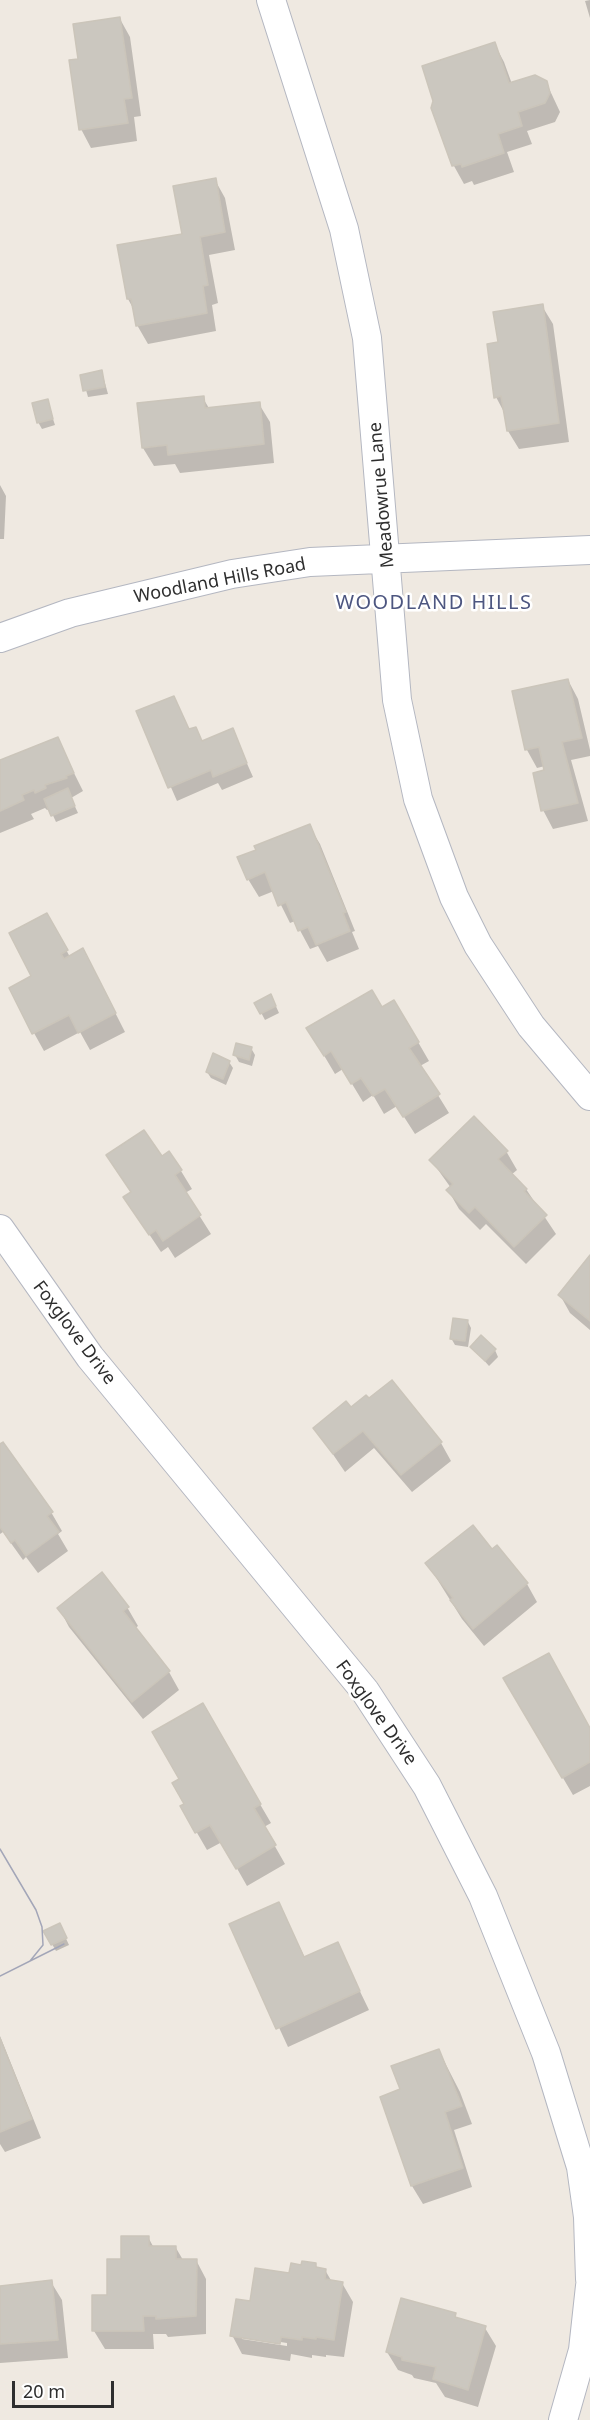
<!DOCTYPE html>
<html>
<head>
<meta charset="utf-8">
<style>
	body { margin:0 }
	#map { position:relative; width:590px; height:2420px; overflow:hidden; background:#efe9e1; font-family:"Noto Sans",sans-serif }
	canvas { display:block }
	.scale { position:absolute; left:12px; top:2381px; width:102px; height:27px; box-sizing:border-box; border:3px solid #2e2e2e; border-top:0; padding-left:8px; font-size:18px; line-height:21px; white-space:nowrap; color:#2e2e2e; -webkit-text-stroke:4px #fff; paint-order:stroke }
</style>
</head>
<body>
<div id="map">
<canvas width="590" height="2420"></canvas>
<div class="scale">20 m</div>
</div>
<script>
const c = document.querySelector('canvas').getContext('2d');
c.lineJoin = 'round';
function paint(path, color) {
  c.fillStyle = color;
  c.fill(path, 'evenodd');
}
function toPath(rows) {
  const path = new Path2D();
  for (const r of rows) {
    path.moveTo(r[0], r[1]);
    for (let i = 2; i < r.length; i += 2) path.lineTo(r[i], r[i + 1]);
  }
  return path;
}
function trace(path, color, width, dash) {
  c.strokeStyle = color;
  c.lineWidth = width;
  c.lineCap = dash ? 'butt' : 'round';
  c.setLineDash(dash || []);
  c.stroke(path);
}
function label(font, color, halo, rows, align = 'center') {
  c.font = font + ' "Noto Sans",sans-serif';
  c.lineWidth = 5;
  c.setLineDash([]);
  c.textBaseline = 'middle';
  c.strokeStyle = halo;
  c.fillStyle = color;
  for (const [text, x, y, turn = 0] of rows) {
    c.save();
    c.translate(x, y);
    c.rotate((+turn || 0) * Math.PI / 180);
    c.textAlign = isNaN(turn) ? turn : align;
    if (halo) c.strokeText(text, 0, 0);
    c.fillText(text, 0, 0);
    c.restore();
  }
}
const shadow = toPath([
	[590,0,590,18,585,1],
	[120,19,130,37,141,116,134,117,137,141,91,148,81,129,80,60],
	[494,43,504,62,512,84,546,82,560,112,555,122,527,131,532,144,507,152,514,172,474,185,472,181,464,184,454,166],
	[215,180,225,198,235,250,209,255,218,303,212,305,216,331,148,344,137,325,134,310,128,299,184,235],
	[542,306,553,324,569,442,519,449,508,431,505,414,496,397,499,344],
	[102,372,108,394,88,397,82,376],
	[203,398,210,410,259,404,270,422,274,463,180,473,175,464,154,466,143,448],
	[47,401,55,425,42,429,38,422],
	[0,485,6,496,4,539,0,539],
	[568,680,578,699,590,750,590,756,571,760,588,821,553,829,543,810,545,766,537,768,527,750],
	[174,697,190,731,195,729,203,742,232,730,253,777,222,790,218,783,177,801,138,712],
	[57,739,83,791,71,798,78,813,56,822,50,809,47,810,45,808,31,814,34,819,0,833,0,763],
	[309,826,320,844,355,931,352,932,359,949,327,962,318,946,310,949,295,921,290,923,274,891,259,897,248,879],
	[57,933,70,957,93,969,125,1032,90,1050,80,1032,44,1051,34,1033,33,977],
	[274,1002,279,1013,265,1020,256,1003],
	[382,1009,418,1042,429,1061,420,1066,449,1113,415,1134,397,1106,384,1114,373,1095,363,1102,343,1069,335,1074,319,1047],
	[251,1048,255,1055,252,1066,239,1062,235,1055],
	[229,1062,233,1068,226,1085,211,1078,207,1072],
	[506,1151,517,1170,511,1175,526,1189,556,1234,526,1264,486,1224,480,1230,459,1209,448,1190,451,1188,431,1160],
	[108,1156,161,1158,181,1171,192,1189,185,1193,211,1234,175,1258,168,1247,161,1252,125,1198,132,1194],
	[590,1258,590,1330,570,1313,560,1295],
	[468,1322,471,1328,468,1347,455,1345,451,1338],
	[472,1347,495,1350,498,1357,489,1366],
	[392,1382,441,1443,451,1461,412,1492,374,1448,345,1472,315,1428,369,1400],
	[0,1446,51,1512,62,1531,58,1534,68,1551,38,1573,26,1557,23,1560,3,1532,0,1534],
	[497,1547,527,1584,537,1602,484,1646,462,1619,427,1563,492,1551],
	[127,1607,138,1626,134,1629,169,1672,179,1690,143,1719,69,1627,59,1608],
	[505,1679,590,1730,590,1786,573,1795],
	[202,1705,271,1823,264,1827,285,1864,247,1886,222,1842,207,1850,182,1807,186,1804,181,1780],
	[278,1903,305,1958,337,1944,369,2010,288,2047,231,1924],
	[63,1932,69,1945,56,1951,52,1944],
	[0,2036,41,2138,5,2152,0,2144],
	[439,2051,460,2092,472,2124,454,2130,472,2187,423,2204,412,2186,382,2097,402,2090],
	[148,2237,154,2248,176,2248,183,2260,196,2260,206,2279,206,2334,168,2337,166,2334,153,2334,154,2349,105,2349,94,2331,122,2260],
	[315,2264,318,2269,325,2270,332,2282,342,2283,353,2302,344,2357,326,2355,326,2357,312,2355,312,2358,291,2354,290,2361,242,2354,232,2335,251,2303,303,2266],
	[242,2336,287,2343,287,2346,242,2339],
	[51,2282,62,2300,68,2358,0,2363,0,2287],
	[455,2315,457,2320,485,2328,496,2346,478,2407,445,2397,436,2383,414,2378,412,2375,398,2370,387,2352]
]);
const building = toPath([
	[120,17,132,98,124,99,128,123,79,130,69,60,78,59,73,24,120,17],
	[495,42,509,83,535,75,547,81,550,93,545,103,518,112,522,126,498,134,504,153,462,167,461,164,452,166,431,108,433,101,422,66,495,42],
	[216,178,225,232,200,237,208,285,203,286,207,313,136,326,131,299,127,299,117,245,182,234,173,186,216,178],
	[543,304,559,423,507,431,501,396,494,398,487,344,498,342,493,312,543,304],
	[102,370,105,387,83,391,80,375,102,370],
	[204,396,205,408,260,402,264,444,168,455,167,445,142,448,137,403,204,396],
	[48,399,53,419,37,423,32,403,48,399],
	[568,679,582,738,562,742,578,803,541,811,533,773,544,770,539,747,525,750,512,691,568,679],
	[174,696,189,729,196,727,202,741,233,728,247,763,213,777,211,770,168,788,136,711,174,696],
	[58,737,74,773,66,776,67,778,45,785,46,788,35,793,34,790,22,795,24,800,0,811,0,760,58,737],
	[68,788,75,806,51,816,44,799,68,788],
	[310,824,346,912,343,913,350,931,316,945,308,927,298,931,286,902,278,906,265,872,247,880,237,857,256,850,254,846,310,824],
	[47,913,68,950,61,954,64,959,83,948,116,1013,78,1033,69,1015,32,1034,9,988,31,976,9,933,47,913],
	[372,990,382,1007,394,1000,419,1042,409,1048,440,1094,403,1117,385,1089,373,1096,361,1078,351,1084,331,1051,324,1056,306,1028,372,990],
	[271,994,276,1006,260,1014,254,1003,271,994],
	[236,1043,252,1047,249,1060,233,1055,236,1043],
	[213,1053,230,1061,223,1079,206,1072,213,1053],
	[474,1116,508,1151,498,1159,527,1189,524,1191,547,1215,514,1247,475,1207,469,1213,446,1190,453,1184,429,1160,474,1116],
	[144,1130,162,1156,169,1151,182,1170,175,1175,201,1215,163,1241,156,1230,149,1235,123,1197,131,1192,106,1155,144,1130],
	[590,1255,590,1321,558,1295,590,1255],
	[453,1318,468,1320,465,1341,450,1339,453,1318],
	[481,1335,496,1349,485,1361,470,1347,481,1335],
	[392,1380,442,1442,401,1475,363,1431,333,1454,313,1428,346,1401,351,1407,366,1395,369,1398,392,1380],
	[3,1442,53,1512,47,1516,59,1532,26,1556,15,1540,11,1543,0,1527,0,1444,3,1442],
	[473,1525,492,1549,497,1545,528,1583,473,1629,450,1600,453,1598,425,1563,473,1525],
	[102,1572,129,1607,123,1611,170,1671,132,1702,57,1608,102,1572],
	[549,1653,590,1728,590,1762,562,1778,503,1678,549,1653],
	[203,1703,261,1804,254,1808,276,1845,236,1869,210,1825,195,1833,180,1806,184,1804,172,1783,179,1779,152,1732,203,1703],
	[279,1902,304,1957,338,1942,360,1991,276,2029,229,1924,279,1902],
	[60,1923,67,1938,51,1945,43,1931,60,1923],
	[0,2038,32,2119,0,2132,0,2038],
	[439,2049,462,2106,445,2112,463,2168,411,2186,380,2097,400,2089,391,2066,439,2049],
	[121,2236,149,2236,149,2246,176,2246,176,2259,197,2259,196,2316,156,2319,156,2316,143,2316,144,2331,92,2331,92,2295,107,2295,107,2259,121,2259,121,2236],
	[302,2261,316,2263,316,2267,326,2269,325,2279,343,2282,334,2340,316,2337,316,2339,302,2337,302,2340,281,2337,280,2344,230,2336,236,2299,250,2301,255,2268,289,2273,291,2263,301,2265,302,2261],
	[52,2280,58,2340,0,2344,0,2286,52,2280],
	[401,2298,456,2313,455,2317,486,2326,468,2390,433,2379,436,2367,402,2360,402,2357,386,2352,401,2298]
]);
const minor = toPath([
	[271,0,344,229,367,338,397,700,418,799,454,897,478,945,531,1026,590,1096],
	[0,638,70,613,232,574,310,562,590,550],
	[0,1229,90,1357,365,1691,427,1786,483,1896,546,2053,581,2167,588,2217,590,2279],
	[563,2420,583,2350,590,2286]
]);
const tram = toPath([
	[0,1849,36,1910,42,1927,43,1945,30,1961],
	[0,1976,64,1944]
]);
const streetNames = [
	["Meadowrue Lane",382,495,-95],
	["Woodland Hills Road",220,581,-11],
	["Foxglove Drive",74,1333,53],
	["Foxglove Drive",376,1713,54]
];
const neighbourhoodNames = [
	["WOODLAND HILLS",434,603]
];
paint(shadow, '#0003');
paint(building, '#cbc7bf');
trace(building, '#cbc5ba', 1.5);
trace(minor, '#b4b7c1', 30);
trace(minor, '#fff', 28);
trace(tram, '#a3a6b8', 1.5);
label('18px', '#2e2e2e', '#fff', streetNames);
c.letterSpacing = '1.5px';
label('20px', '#4d5680', '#fff', neighbourhoodNames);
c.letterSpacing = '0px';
</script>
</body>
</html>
